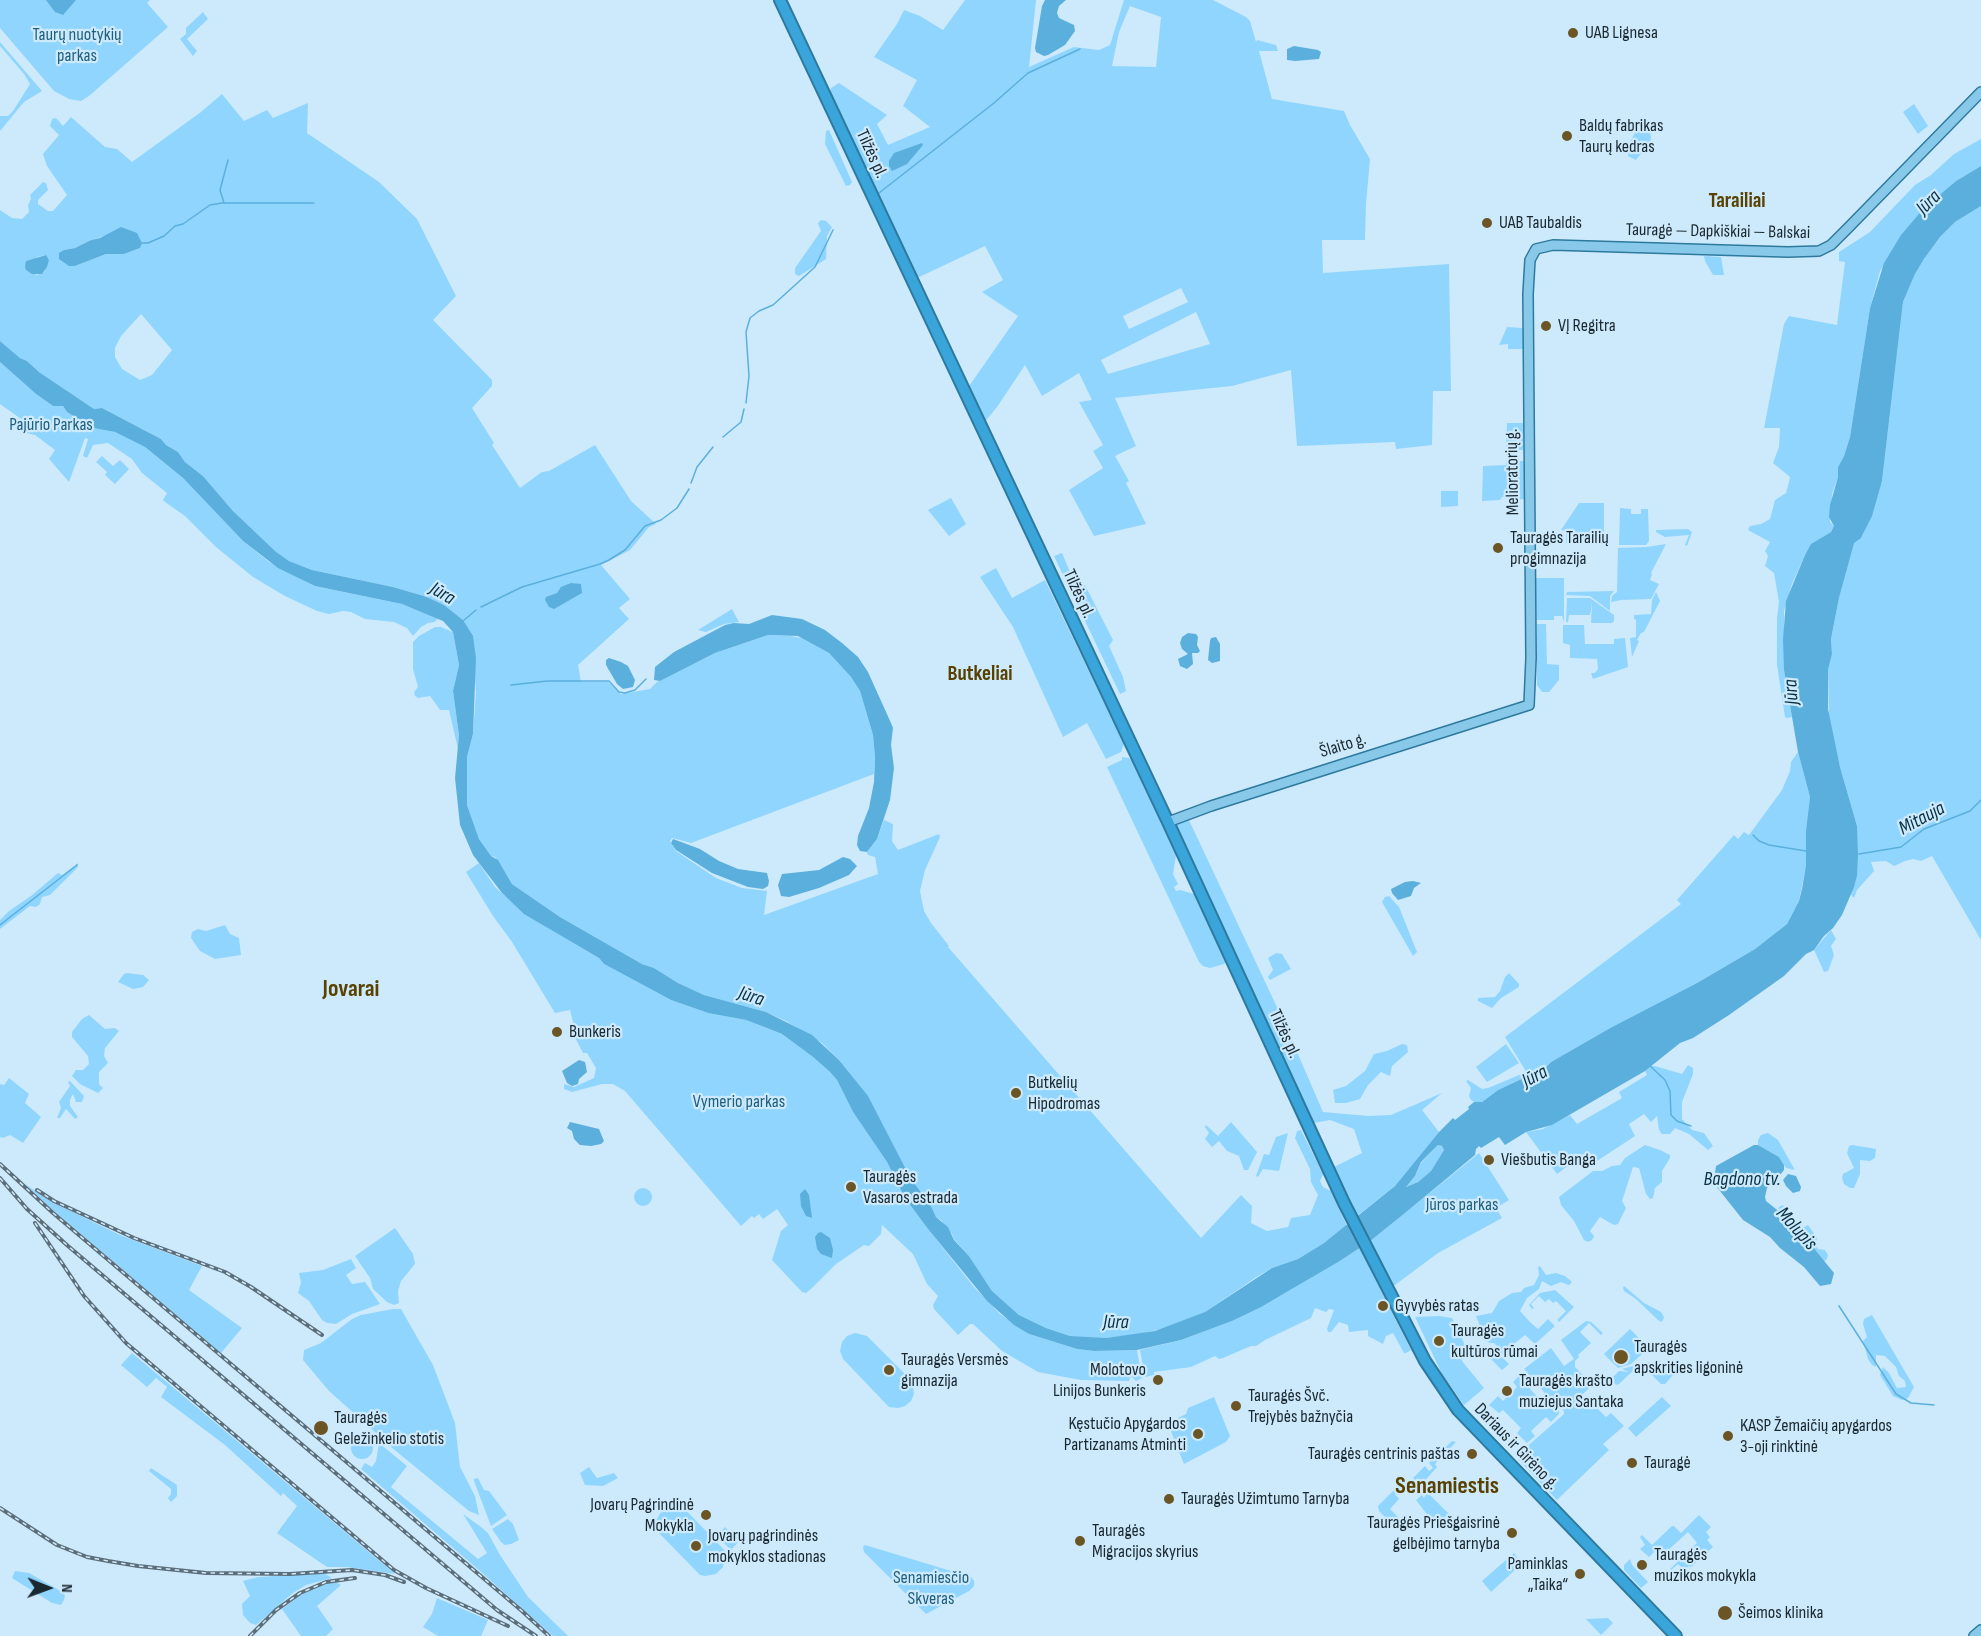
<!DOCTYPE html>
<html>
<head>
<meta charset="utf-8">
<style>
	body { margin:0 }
	#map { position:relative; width:1981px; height:1636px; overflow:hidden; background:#cdeafc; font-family:"Sofia Sans Condensed",sans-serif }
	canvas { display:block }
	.north { position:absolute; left:18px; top:1558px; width:60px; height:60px; -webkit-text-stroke:4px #cdeafc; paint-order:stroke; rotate:91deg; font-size:16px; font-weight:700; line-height:24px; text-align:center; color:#1a2830 }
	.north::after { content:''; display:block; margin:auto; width:21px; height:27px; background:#1a2830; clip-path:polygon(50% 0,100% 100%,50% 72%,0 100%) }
</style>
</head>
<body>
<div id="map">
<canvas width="1981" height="1636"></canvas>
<div class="north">N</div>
</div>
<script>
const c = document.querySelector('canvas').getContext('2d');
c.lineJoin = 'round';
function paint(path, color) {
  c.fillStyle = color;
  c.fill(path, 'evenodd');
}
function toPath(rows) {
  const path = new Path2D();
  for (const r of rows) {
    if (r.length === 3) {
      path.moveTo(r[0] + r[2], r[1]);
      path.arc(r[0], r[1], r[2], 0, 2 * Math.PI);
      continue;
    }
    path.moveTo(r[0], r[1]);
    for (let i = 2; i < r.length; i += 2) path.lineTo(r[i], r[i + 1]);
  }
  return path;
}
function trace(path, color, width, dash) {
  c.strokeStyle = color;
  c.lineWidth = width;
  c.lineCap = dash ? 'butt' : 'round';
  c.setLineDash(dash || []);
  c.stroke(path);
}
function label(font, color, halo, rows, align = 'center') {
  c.font = font + ' "Sofia Sans Condensed",sans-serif';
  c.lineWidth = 4.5;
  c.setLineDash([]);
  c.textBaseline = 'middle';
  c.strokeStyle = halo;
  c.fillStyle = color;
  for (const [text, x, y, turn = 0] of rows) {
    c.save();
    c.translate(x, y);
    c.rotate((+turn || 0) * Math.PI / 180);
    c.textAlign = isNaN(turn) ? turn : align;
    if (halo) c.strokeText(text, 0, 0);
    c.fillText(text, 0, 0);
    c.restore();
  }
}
const green = toPath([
	[0,0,150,0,147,3,168,27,89,96,81,101,69,99,54,91,0,28],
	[965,0,1036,0,1029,67,1074,47,1099,50,1110,45,1124,0,1213,0,1246,17,1250,21,1256,42,1257,40,1276,45,1278,51,1259,51,1272,99,1344,111,1350,125,1370,159,1366,204,1365,240,1322,240,1323,273,1449,264,1451,391,1433,391,1432,445,1396,449,1395,442,1297,446,1291,370,1232,386,1115,398,1136,446,1115,456,1129,481,1126,483,1146,524,1094,536,1069,490,1103,468,1093,451,1103,445,1079,402,1092,400,1079,373,1042,396,1025,365,997,407,983,424,967,389,1018,316,982,292,1003,280,985,246,915,279,829,95,831,88,839,83,887,115,877,124,888,145,930,127,903,106,917,80,874,57,897,24,904,10,920,16,943,30],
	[1130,6,1161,17,1156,67,1112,66,1119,32],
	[1181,288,1188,302,1129,329,1123,316],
	[1196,312,1210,344,1108,374,1101,360],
	[203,12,208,19,187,39,197,51,193,56,180,39,186,34,186,28],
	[0,42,42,91,24,102,0,131,0,116,8,116,13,111,30,84,24,74,0,46],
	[222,94,244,121,267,110,273,118,308,103,307,133,379,182,417,219,456,296,433,320,492,380,492,386,472,408,494,443,492,445,520,488,542,472,549,471,595,445,631,501,656,524,649,527,630,550,601,565,630,599,619,608,629,619,578,665,581,682,608,682,621,694,650,689,657,682,715,653,768,635,790,636,802,638,829,653,851,677,860,691,873,735,875,757,874,774,691,843,672,838,670,841,676,851,716,878,742,888,767,891,764,915,878,874,875,857,868,855,867,852,877,839,884,820,893,824,892,841,898,850,939,834,940,837,925,870,920,891,924,911,931,923,949,946,948,947,1201,1238,1241,1195,1252,1206,1251,1223,1267,1231,1288,1227,1291,1218,1310,1215,1318,1195,1311,1182,1310,1169,1295,1138,1297,1131,1301,1130,1323,1174,1320,1181,1323,1187,1331,1191,1347,1226,1324,1243,1298,1259,1272,1268,1258,1276,1205,1312,1166,1328,1140,1334,1097,1339,1070,1336,1046,1328,1019,1315,992,1291,969,1256,954,1239,952,1234,941,1220,936,1217,930,1204,911,1179,868,1097,839,1060,822,1043,786,1021,766,1012,704,995,678,983,654,968,642,964,560,917,512,884,502,867,495,857,491,856,479,839,467,805,467,757,473,734,476,692,475,678,463,620,444,605,427,597,393,587,312,570,289,561,276,553,233,511,203,476,185,462,178,452,166,445,161,439,102,408,94,409,39,372,27,361,20,358,0,341,0,210,12,218,22,219,29,212,28,205,31,199,30,195,43,182,46,183,48,190,38,200,38,204,48,211,53,211,67,195,47,166,43,154,59,135,50,126,52,119,56,118,63,126,71,117,105,147,117,149,132,162,201,112],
	[111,234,140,248,124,254,106,254,75,266,64,250,75,248,91,240],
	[45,255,49,260,44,272,37,275,26,270,37,257],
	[141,314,172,350,152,375,140,380,122,369,115,357,115,348,121,336],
	[1914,104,1928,126,1918,134,1903,112],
	[1638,126,1647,128,1650,131,1651,138,1648,154,1643,151,1636,160,1628,156,1630,143],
	[829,130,852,182,850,185,846,186,825,144,826,131],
	[1981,139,1981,166,1956,181,1924,208,1880,271,1870,308,1850,437,1844,456,1838,467,1838,477,1832,494,1830,522,1834,526,1831,532,1812,544,1805,555,1792,584,1784,611,1784,670,1792,717,1787,718,1785,717,1777,665,1777,618,1779,602,1774,573,1765,566,1768,556,1765,551,1770,542,1748,530,1750,526,1761,524,1770,519,1775,500,1786,493,1789,482,1790,477,1773,463,1779,447,1780,428,1764,428,1784,324,1789,316,1837,325,1845,262,1839,261,1839,252,1870,232,1915,185,1931,175,1954,154],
	[1981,206,1981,940,1932,856,1921,861,1913,859,1905,861,1894,866,1886,861,1871,862,1874,871,1857,890,1854,898,1852,896,1851,894,1857,876,1857,826,1840,767,1829,721,1828,670,1832,654,1831,639,1839,598,1853,543,1863,535,1882,481,1903,302,1915,274,1924,259,1940,237,1955,222],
	[821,220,826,221,832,227,827,236,826,259,799,276,795,274,795,268,821,231,818,223],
	[1704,256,1721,257,1724,275,1713,275,1705,261],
	[1507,327,1523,328,1523,349,1508,349,1508,344,1499,345],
	[0,362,36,394,53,406,63,406,67,412,93,428,115,432,145,447,183,478,243,541,269,562,315,586,402,604,439,618,434,622,428,623,421,627,413,636,407,628,394,622,365,619,351,612,343,611,329,614,317,611,285,596,253,577,216,547,185,516,165,502,163,500,167,493,142,473,132,459,108,443,93,445,87,458,83,456,88,439,85,438,69,482,49,459,55,450,35,435,26,433,24,429,24,421,0,404],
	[1507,423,1523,423,1523,450,1506,450],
	[102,456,113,466,120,460,129,469,115,484,105,475,107,472,96,462],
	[1506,461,1524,461,1525,499,1509,500,1507,497,1502,497,1500,500,1482,501,1483,466,1506,465],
	[1441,491,1458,491,1458,506,1441,507],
	[951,498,966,524,949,536,928,510],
	[1579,503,1604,503,1604,543,1566,543,1566,531,1561,530],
	[1620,508,1631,509,1631,514,1641,514,1641,509,1648,509,1649,541,1646,545,1619,545],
	[1688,529,1692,532,1687,546,1685,545,1689,535,1665,537,1656,532,1656,530],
	[1666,544,1651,573,1652,574,1650,580,1659,584,1651,599,1621,600,1611,602,1612,596,1617,592,1618,548,1646,547],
	[1062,553,1076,586,1085,585,1113,640,1109,646,1123,677,1126,691,1120,694,1054,556],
	[996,568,1012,598,1045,580,1124,744,1121,752,1106,759,1087,723,1063,737,1013,627,980,577],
	[1536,578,1564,578,1564,622,1562,616,1554,616,1554,620,1536,620],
	[1614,591,1610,596,1610,611,1590,596,1566,595,1567,592],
	[1656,592,1660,601,1644,632,1641,633,1637,640,1639,641,1632,657,1630,638,1636,637,1636,620,1634,619,1634,615,1651,614,1652,600],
	[1567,598,1590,598,1614,615,1614,621,1612,623,1591,623,1592,603,1590,615,1569,615,1568,622,1566,622],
	[732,609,739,622,724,624,706,632,698,630],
	[1537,624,1546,624,1547,664,1559,665,1559,680,1549,692,1542,692,1537,685],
	[1563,625,1584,625,1585,644,1614,644,1614,639,1625,638,1628,667,1593,679,1591,673,1595,673,1598,669,1597,659,1570,658,1570,645,1563,643],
	[435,627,441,627,453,632,459,665,453,691,459,735,458,749,449,710,440,710,430,696,418,698,415,696,414,692,418,687,413,669,413,642,419,636],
	[1798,752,1810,797,1806,830,1806,865,1799,901,1787,924,1755,949,1697,983,1612,1027,1551,1062,1545,1068,1498,1090,1482,1102,1476,1103,1471,1100,1469,1096,1471,1088,1466,1081,1468,1080,1482,1089,1488,1088,1519,1075,1527,1073,1505,1037,1681,904,1677,900,1734,835,1738,839,1744,832,1749,835,1782,790,1790,771,1791,762],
	[1122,757,1129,758,1132,761,1176,855,1173,874,1178,884,1174,887,1176,891,1180,890,1194,894,1226,962,1224,964,1210,968,1203,966,1199,962,1107,767,1122,760],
	[1188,818,1284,1022,1323,1112,1368,1116,1391,1115,1442,1093,1422,1110,1439,1132,1395,1186,1357,1216,1334,1167,1362,1153,1354,1129,1330,1120,1314,1123,1176,835,1177,824],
	[78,863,78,867,50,895,42,897,40,904,36,907,30,906,0,929,0,920,9,911,31,896,58,873,62,875],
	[479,863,495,887,525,914,599,958,604,964,671,1000,708,1013,746,1020,782,1034,813,1057,830,1072,837,1080,853,1112,887,1162,905,1198,928,1229,973,1286,1000,1314,1029,1334,1077,1349,1094,1351,1137,1350,1142,1378,1136,1381,1131,1376,1129,1381,1081,1380,1038,1372,1002,1351,973,1324,970,1324,958,1335,934,1309,933,1305,938,1296,927,1284,913,1254,882,1225,881,1234,869,1246,864,1245,836,1264,811,1289,806,1293,802,1292,772,1260,781,1231,788,1225,777,1209,763,1219,759,1214,754,1218,752,1216,741,1226,625,1091,613,1084,602,1084,572,1092,564,1089,564,1084,574,1087,594,1078,596,1068,587,1053,583,1053,571,1030,573,1022,570,1010,555,1013,512,942,493,916,466,872],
	[1389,896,1399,907,1417,952,1413,956,1382,902,1385,897],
	[225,925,230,934,239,938,241,955,215,959,200,951,191,938,192,932,198,929,206,931],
	[1831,930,1836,939,1831,946,1834,955,1828,971,1824,972,1814,950],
	[1276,953,1282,954,1291,969,1270,980,1268,977,1273,970,1268,958],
	[127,973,143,975,149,980,143,987,133,989,118,982,124,974],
	[1509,973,1519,984,1519,987,1501,998,1492,1008,1478,1001,1478,998,1495,997,1500,991,1505,977],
	[89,1015,105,1029,115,1028,119,1031,105,1048,104,1056,108,1063,99,1072,99,1084,103,1088,98,1093,80,1084,72,1076,76,1070,83,1070,89,1064,88,1056,72,1037,72,1032,82,1019],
	[1402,1044,1407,1045,1408,1052,1392,1066,1390,1076,1381,1072,1368,1085,1360,1099,1346,1103,1335,1103,1333,1090,1346,1086,1365,1071,1374,1054,1387,1051],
	[1506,1044,1519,1063,1487,1082,1476,1067],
	[1688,1065,1693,1068,1693,1074,1682,1102,1682,1119,1692,1130,1704,1133,1713,1146,1708,1150,1689,1134,1675,1128,1670,1134,1662,1134,1659,1130,1657,1116,1651,1122,1644,1114,1629,1124,1635,1136,1597,1161,1588,1151,1557,1174,1526,1132,1543,1129,1570,1115,1577,1124,1622,1098,1619,1092,1647,1075,1645,1071,1649,1066,1655,1066,1682,1074],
	[9,1078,29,1094,25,1103,41,1117,23,1143,10,1135,3,1138,0,1137,0,1084,4,1085],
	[70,1081,84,1096,82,1102,76,1102,73,1094,70,1100,70,1106,78,1117,75,1119,66,1109,60,1118,57,1118,61,1108,59,1102,70,1086,68,1082],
	[1231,1122,1257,1152,1248,1170,1244,1170,1239,1156,1227,1151,1219,1141,1212,1147,1205,1139,1209,1133,1205,1127,1206,1125,1218,1136],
	[1288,1133,1279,1171,1263,1169,1258,1177,1256,1176,1264,1154,1269,1155,1276,1137],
	[1768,1133,1778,1140,1795,1170,1786,1168,1779,1157,1758,1145,1758,1140,1761,1135],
	[1438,1145,1442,1146,1444,1150,1431,1171,1418,1182,1406,1187,1415,1176,1421,1163],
	[1645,1145,1660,1150,1670,1155,1670,1158,1662,1171,1662,1182,1655,1188,1653,1198,1650,1199,1646,1194,1639,1168,1633,1167,1622,1201,1626,1208,1618,1224,1614,1225,1600,1217,1590,1231,1594,1236,1592,1240,1588,1242,1584,1240,1574,1221,1561,1205,1559,1197,1593,1171,1602,1171,1612,1166,1620,1165,1625,1158],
	[1852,1145,1876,1149,1875,1158,1870,1161,1860,1160,1860,1174,1854,1188,1850,1188,1844,1184,1842,1178,1843,1174,1854,1168,1847,1153,1849,1146],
	[1479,1153,1509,1200,1496,1208,1502,1218,1438,1253,1395,1285,1391,1285,1369,1242],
	[25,1184,50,1201,120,1235,202,1266,189,1290,242,1328,221,1353,54,1211],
	[643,1197,9],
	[1782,1205,1789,1209,1789,1221,1799,1230,1808,1225,1817,1238,1815,1245,1818,1249,1825,1250,1828,1255,1827,1259,1823,1262,1807,1240,1785,1220,1778,1208],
	[395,1228,413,1254,415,1264,401,1281,398,1291,399,1303,394,1305,387,1302,373,1289,370,1278,355,1256],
	[1360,1248,1411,1350,1406,1353,1404,1353,1393,1333,1386,1336,1383,1344,1368,1336,1368,1330,1349,1332,1348,1325,1339,1322,1331,1332,1328,1332,1327,1329,1334,1310,1329,1309,1326,1312,1315,1308,1311,1318,1265,1340,1256,1346,1251,1346,1223,1358,1219,1359,1215,1356,1191,1367,1154,1372,1154,1375,1145,1377,1140,1350,1181,1340,1232,1321,1285,1293],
	[351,1259,356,1268,346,1275,352,1284,365,1282,380,1304,352,1314,336,1324,327,1323,322,1320,309,1301,298,1293,301,1283,299,1273,323,1270],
	[1540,1266,1546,1275,1556,1273,1565,1276,1572,1282,1569,1285,1561,1282,1551,1286,1542,1281,1539,1289,1527,1298,1520,1311,1530,1322,1538,1329,1548,1319,1555,1326,1535,1344,1525,1335,1500,1355,1509,1364,1502,1370,1491,1359,1500,1349,1494,1343,1490,1343,1486,1341,1476,1316,1492,1313,1499,1301,1512,1293,1521,1292,1524,1288,1534,1285,1539,1275,1538,1267],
	[1624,1286,1644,1303,1661,1312,1664,1317,1663,1320,1661,1322,1658,1320,1636,1299,1624,1291,1623,1288],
	[1555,1290,1574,1307,1559,1322,1557,1320,1566,1311,1556,1301,1553,1303,1549,1299,1545,1302,1539,1296,1531,1304,1534,1308,1532,1309,1529,1305,1540,1293],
	[393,1309,401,1309,433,1365,455,1423,460,1467,475,1496,479,1515,469,1511,391,1447,392,1445,384,1440,329,1391,303,1360,304,1350,321,1343,352,1319,361,1315],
	[1872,1315,1914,1387,1908,1398,1902,1400,1893,1396,1880,1375,1883,1367,1889,1373,1897,1388,1906,1387,1905,1381,1899,1376,1896,1367,1885,1356,1876,1355,1876,1367,1872,1365,1868,1359,1863,1341,1867,1337,1863,1324,1864,1319],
	[1439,1316,1452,1318,1465,1345,1462,1361,1484,1388,1464,1405,1442,1374,1415,1317],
	[1586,1321,1591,1322,1603,1333,1601,1335,1589,1323,1580,1332,1591,1343,1578,1355,1579,1357,1575,1361,1575,1367,1592,1385,1580,1397,1592,1410,1596,1407,1606,1417,1611,1413,1624,1426,1603,1444,1609,1450,1557,1500,1518,1459,1529,1445,1564,1414,1564,1411,1550,1399,1524,1369,1551,1348,1564,1366,1574,1359,1561,1340],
	[1630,1329,1649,1348,1631,1364,1618,1368,1604,1354],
	[855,1333,867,1336,912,1381,914,1394,911,1401,905,1406,898,1408,889,1407,843,1359,840,1351,842,1342,847,1336],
	[132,1353,218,1425,395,1574,347,1567,327,1567,277,1533,297,1506,283,1493,281,1496,225,1445,161,1397,167,1387,156,1378,147,1387,121,1365],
	[1657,1359,1673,1372,1680,1367,1665,1384,1661,1384,1646,1369,1647,1366,1645,1368,1643,1365,1645,1362,1654,1362],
	[1640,1364,1619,1384,1616,1385,1611,1379,1619,1371,1629,1372,1622,1369],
	[1521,1374,1523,1374,1534,1385,1530,1389,1544,1404,1548,1400,1559,1410,1559,1414,1551,1422,1546,1417,1531,1431,1535,1436,1527,1443,1517,1433,1521,1428,1503,1410,1499,1413,1489,1405,1498,1396,1503,1401,1517,1387,1513,1382],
	[1214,1397,1230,1436,1226,1442,1184,1464,1170,1429,1168,1429,1166,1424,1186,1414,1188,1408],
	[1662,1397,1671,1406,1636,1437,1628,1428],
	[362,1448,11],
	[1452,1441,1456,1442,1435,1464,1437,1467,1413,1494,1412,1489,1417,1483,1413,1478,1425,1466,1429,1471,1433,1468,1429,1463],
	[379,1443,407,1466,391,1487,478,1559,487,1553,463,1514,481,1527,488,1533,500,1555,528,1597,568,1636,553,1636,473,1565,361,1469,365,1463,372,1467,376,1461],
	[589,1467,597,1478,614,1473,618,1478,603,1486,585,1485,580,1473],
	[151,1468,177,1485,177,1496,171,1502,168,1498,171,1494,171,1489,149,1471],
	[478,1478,484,1490,489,1491,507,1515,491,1526,474,1481,474,1479],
	[1405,1479,1406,1485,1395,1494,1399,1499,1390,1509,1398,1517,1388,1528,1386,1526,1390,1522,1379,1511,1378,1506],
	[1427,1492,1449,1514,1435,1525,1416,1500,1422,1495,1424,1498],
	[675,1499,733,1559,730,1562,725,1558,723,1567,716,1574,705,1576,700,1575,658,1532,655,1523,659,1515,664,1509,673,1506,671,1502],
	[1699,1515,1711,1527,1706,1532,1710,1537,1707,1540,1713,1547,1691,1567,1689,1566,1684,1570,1678,1564,1671,1570,1670,1569,1697,1543,1688,1532,1664,1554,1658,1548,1649,1557,1640,1549,1645,1545,1640,1537,1642,1535,1652,1545,1672,1526,1674,1526,1681,1533],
	[508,1519,513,1524,519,1540,511,1544,505,1545,501,1542,492,1529],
	[725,1527,739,1541,731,1550,717,1536],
	[865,1545,971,1577,974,1581,974,1586,969,1591,926,1614,864,1552,863,1547],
	[1514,1553,1517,1557,1515,1570,1491,1592,1482,1581],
	[1630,1559,1632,1565,1648,1582,1641,1588,1624,1570,1624,1565],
	[15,1571,29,1573,57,1589,65,1595,64,1600,61,1605,52,1603,12,1578],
	[324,1573,332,1578,306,1585,293,1593,256,1625,250,1623,243,1615,242,1604,250,1596,243,1581,258,1577],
	[334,1581,341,1585,317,1606,333,1629,326,1636,301,1636,282,1609,302,1594],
	[437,1598,488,1620,481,1636,438,1636,423,1627,432,1614],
	[1608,1618,1613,1623,1601,1635,1586,1619]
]);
const water = toPath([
	[46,0,76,0,63,15,55,12],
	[1045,0,1066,0,1059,6,1057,13,1059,18,1074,25,1075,31,1065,45,1048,55,1044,56,1036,52,1035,48,1042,6],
	[1294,46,1318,50,1321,52,1319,59,1295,61,1287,60,1287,49],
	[922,143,923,145,907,164,892,171,889,166,889,161,894,153],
	[1981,166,1981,206,1955,222,1940,237,1924,259,1915,274,1903,302,1882,481,1872,516,1861,538,1854,543,1839,598,1831,639,1832,654,1828,670,1828,709,1840,767,1857,826,1858,855,1857,876,1854,887,1842,915,1833,928,1824,936,1814,950,1806,954,1784,976,1729,1015,1693,1038,1680,1043,1645,1071,1552,1125,1526,1132,1505,1145,1499,1137,1481,1148,1479,1146,1476,1149,1475,1155,1405,1213,1369,1242,1338,1262,1261,1307,1232,1321,1181,1340,1137,1350,1094,1351,1077,1349,1029,1334,1014,1325,987,1301,928,1229,905,1198,887,1162,853,1112,837,1080,830,1072,813,1057,782,1034,772,1030,746,1020,708,1013,671,1000,604,964,599,958,524,914,502,893,473,855,460,825,455,778,459,735,453,691,459,665,453,632,443,621,402,604,315,586,278,568,243,541,183,478,145,447,115,432,93,428,67,412,63,406,53,406,36,394,0,362,0,341,20,358,27,361,39,372,94,409,102,408,161,439,166,445,178,452,185,462,203,476,233,511,276,552,289,561,312,570,393,587,427,597,444,605,463,620,473,636,476,658,473,734,467,757,467,805,479,839,491,856,498,860,512,884,560,917,642,964,654,968,678,983,704,995,766,1012,812,1035,839,1060,868,1096,911,1179,930,1204,936,1217,948,1227,954,1240,969,1256,992,1291,1019,1315,1046,1328,1070,1336,1106,1338,1155,1331,1205,1312,1272,1268,1298,1259,1324,1243,1395,1186,1439,1132,1453,1118,1455,1120,1469,1109,1468,1107,1474,1102,1482,1102,1498,1090,1545,1068,1551,1062,1612,1027,1697,983,1755,949,1787,924,1799,901,1802,889,1806,865,1806,830,1810,797,1798,752,1784,670,1783,639,1786,601,1805,555,1811,544,1831,532,1834,526,1829,517,1830,505,1838,477,1838,467,1844,456,1850,437,1870,308,1884,263,1901,235,1924,208,1956,181],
	[1438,1145,1442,1146,1444,1150,1431,1171,1418,1182,1406,1187,1415,1176,1421,1162],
	[121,227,137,233,142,243,140,248,124,254,106,254,75,266,69,266,59,259,59,253,64,250,75,248,91,240,100,238],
	[46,255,49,260,47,267,42,274,32,274,26,270,25,267,26,261],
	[571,583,581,584,582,593,554,609,549,607,545,600,546,597,557,593,561,587],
	[772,615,802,619,825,630,842,643,858,657,868,672,891,723,893,728,891,745,894,768,890,800,877,839,867,852,860,851,857,845,858,836,869,808,874,782,875,757,873,735,860,691,851,677,829,653,798,636,768,635,715,653,660,681,654,680,655,667,674,652,725,625,734,623,749,624],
	[1188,633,1196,634,1198,637,1197,645,1200,651,1198,653,1192,653,1193,664,1187,669,1180,666,1178,659,1188,654,1182,649,1180,643,1182,637],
	[1216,637,1220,644,1220,661,1212,663,1208,660,1210,641,1211,638],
	[609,658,621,662,628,666,635,680,633,687,623,689,617,684,606,665,606,660],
	[673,839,700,849,719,861,738,869,767,873,769,881,768,886,763,889,748,887,712,873,676,850,671,843],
	[843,857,850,859,857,866,849,875,819,888,789,897,781,896,778,885,782,874,819,870],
	[1413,881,1421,883,1414,888,1411,896,1398,900,1392,893,1391,889,1405,882],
	[579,1060,585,1062,587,1072,579,1079,578,1084,572,1086,567,1083,562,1071],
	[570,1122,599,1129,604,1141,601,1144,591,1146,580,1145,574,1139,572,1131,567,1128],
	[1754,1145,1758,1145,1779,1157,1784,1165,1784,1170,1777,1179,1767,1188,1765,1197,1766,1201,1781,1213,1790,1226,1807,1240,1834,1273,1831,1284,1820,1286,1804,1267,1780,1248,1770,1237,1743,1220,1716,1186,1714,1180,1716,1166],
	[1788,1174,1796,1176,1801,1187,1800,1191,1793,1193,1786,1186,1783,1180],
	[805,1189,809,1195,812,1218,806,1216,801,1206,800,1194],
	[821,1232,830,1238,833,1250,832,1258,821,1254,817,1249,815,1237,818,1233]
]);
const stream = toPath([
	[879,193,994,103,1028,73,1080,49],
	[224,203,220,190,228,160],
	[142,243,148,243,164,236,175,226,183,224,210,205,222,203,314,203],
	[746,403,749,376,746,332,750,318,759,311,773,305,815,267,833,230],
	[723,437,741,422,744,409],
	[691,483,697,467,713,447],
	[481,607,522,587,600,564,609,560,625,550,645,526,661,520,677,508,689,489],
	[463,621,476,610],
	[511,685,547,681,609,681,619,692,625,693,635,690,646,679],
	[1753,835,1759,841,1769,845,1806,851],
	[1859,854,1901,847,1924,829,1970,811,1981,800],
	[0,925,77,865],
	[1649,1065,1665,1080,1670,1091,1671,1115,1677,1121,1691,1126],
	[1839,1306,1896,1394,1911,1403,1934,1405]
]);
const major = toPath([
	[1168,822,1211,806,1529,705,1531,658,1528,294,1530,260,1536,249,1553,245,1788,252,1819,251,1831,245,1848,228,1981,92],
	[1974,1636,1981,1630]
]);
const highway = toPath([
	[780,0,1168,822,1344,1203,1425,1361,1458,1410,1676,1636]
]);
const rail = toPath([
	[0,1164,53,1213,522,1611,549,1636],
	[0,1178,27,1209,68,1246,497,1610,536,1636],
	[37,1190,54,1201,134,1238,225,1272,251,1287,322,1335],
	[35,1223,84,1296,126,1343,394,1570,426,1588,508,1626],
	[0,1508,57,1545,87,1557,108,1561,138,1566,206,1573,290,1574,352,1570,385,1575,404,1582],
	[250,1636,276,1610,300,1593,326,1582,355,1578]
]);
const markers = [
	[1573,33,6,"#6b5524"],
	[1567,136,6,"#6b5524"],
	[1487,223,6,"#6b5524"],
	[1546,326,6,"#6b5524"],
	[1498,548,6,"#6b5524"],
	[557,1032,6,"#6b5524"],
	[1016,1093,6,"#6b5524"],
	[1489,1160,6,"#6b5524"],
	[851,1187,6,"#6b5524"],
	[1383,1306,6,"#6b5524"],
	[1439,1341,6,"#6b5524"],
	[1621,1357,8,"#6b5524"],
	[889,1370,6,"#6b5524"],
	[1158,1380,6,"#6b5524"],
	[1507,1391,6,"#6b5524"],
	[1236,1406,6,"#6b5524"],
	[321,1428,8,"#6b5524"],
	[1198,1434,6,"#6b5524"],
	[1728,1436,6,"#6b5524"],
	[1472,1454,6,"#6b5524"],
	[1632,1463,6,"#6b5524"],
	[1169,1499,6,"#6b5524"],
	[706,1515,6,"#6b5524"],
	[1512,1533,6,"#6b5524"],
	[1080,1541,6,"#6b5524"],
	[696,1546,6,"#6b5524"],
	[1642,1565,6,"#6b5524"],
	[1580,1574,6,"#6b5524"],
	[1725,1613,8,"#6b5524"]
];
const poiNames = [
	["UAB Lignesa",1585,33],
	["Baldų fabrikas",1579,126],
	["Taurų kedras",1579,147],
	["UAB Taubaldis",1499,223],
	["VĮ Regitra",1558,326],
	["Tauragės Tarailių",1510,538],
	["progimnazija",1510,559],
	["Bunkeris",569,1032],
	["Butkelių",1028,1083],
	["Hipodromas",1028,1104],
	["Viešbutis Banga",1501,1160],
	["Tauragės",863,1177],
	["Vasaros estrada",863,1198],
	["Gyvybės ratas",1395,1306],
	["Tauragės",1451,1331],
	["kultūros rūmai",1451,1352],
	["Tauragės",1634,1347],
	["apskrities ligoninė",1634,1368],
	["Tauragės Versmės",901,1360],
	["gimnazija",901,1381],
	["Molotovo",1146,1370,"right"],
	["Linijos Bunkeris",1146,1391,"right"],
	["Tauragės krašto",1519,1381],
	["muziejus Santaka",1519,1402],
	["Tauragės Švč.",1248,1396],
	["Trejybės bažnyčia",1248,1417],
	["Tauragės",334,1418],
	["Geležinkelio stotis",334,1439],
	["Kęstučio Apygardos",1186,1424,"right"],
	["Partizanams Atminti",1186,1445,"right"],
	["KASP Žemaičių apygardos",1740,1426],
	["3-oji rinktinė",1740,1447],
	["Tauragės centrinis paštas",1460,1454,"right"],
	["Tauragė",1644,1463],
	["Tauragės Užimtumo Tarnyba",1181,1499],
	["Jovarų Pagrindinė",694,1505,"right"],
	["Mokykla",694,1526,"right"],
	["Tauragės Priešgaisrinė",1500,1523,"right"],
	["gelbėjimo tarnyba",1500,1544,"right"],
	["Tauragės",1092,1531],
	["Migracijos skyrius",1092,1552],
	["Jovarų pagrindinės",708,1536],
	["mokyklos stadionas",708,1557],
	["Tauragės",1654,1555],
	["muzikos mokykla",1654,1576],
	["Paminklas",1568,1564,"right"],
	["„Taika“",1568,1585,"right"],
	["Šeimos klinika",1738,1613]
];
const parkNames = [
	["Taurų nuotykių",77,35],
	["parkas",77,56],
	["Pajūrio Parkas",51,425],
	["Vymerio parkas",739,1102],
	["Jūros parkas",1462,1205],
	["Senamiesčio",931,1578],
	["Skveras",931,1599]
];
const streetNames = [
	["Tilžės pl.",871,154,65],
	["Tauragė — Dapkiškiai — Balskai",1718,232,1],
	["Melioratorių g.",1513,472,-91],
	["Tilžės pl.",1078,594,65],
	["Šlaito g.",1343,746,-17],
	["Tilžės pl.",1284,1034,65],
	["Dariaus ir Girėno g.",1516,1447,46]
];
const waterNames = [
	["Jūra",1929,203,-45],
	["Jūra",442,594,30],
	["Jūra",1792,692,-94],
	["Mitauja",1922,819,-28],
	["Jūra",751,997,18],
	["Jūra",1535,1077,-28],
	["Bagdono tv.",1742,1180],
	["Molupis",1796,1229,48],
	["Jūra",1116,1323,1]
];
const quarterNames = [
	["Tarailiai",1737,202],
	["Butkeliai",980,675]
];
const districtNames = [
	["Jovarai",351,990],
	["Senamiestis",1447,1487]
];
paint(green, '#90d5fe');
paint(water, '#5bafdd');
trace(stream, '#5bafdd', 1.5);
trace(major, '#2e799e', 12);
trace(highway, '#2e799e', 14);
trace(major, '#88c9e9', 9);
trace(highway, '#39a5da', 10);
trace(rail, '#5b6e7a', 4);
trace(rail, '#cdeafc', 1.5, [4.5]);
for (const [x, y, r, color] of markers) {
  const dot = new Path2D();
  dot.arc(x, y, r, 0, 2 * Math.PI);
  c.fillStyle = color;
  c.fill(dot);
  trace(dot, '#cdeafc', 2);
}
label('18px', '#1a2830', '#cdeafc', poiNames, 'left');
label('18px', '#1f5e7e', '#cdeafc', parkNames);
label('18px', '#1a2830', '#cdeafc', streetNames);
label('italic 20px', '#093043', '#cdeafc', waterNames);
label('bold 21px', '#594100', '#cdeafc', quarterNames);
label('bold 24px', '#594100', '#cdeafc', districtNames);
</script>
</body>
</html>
